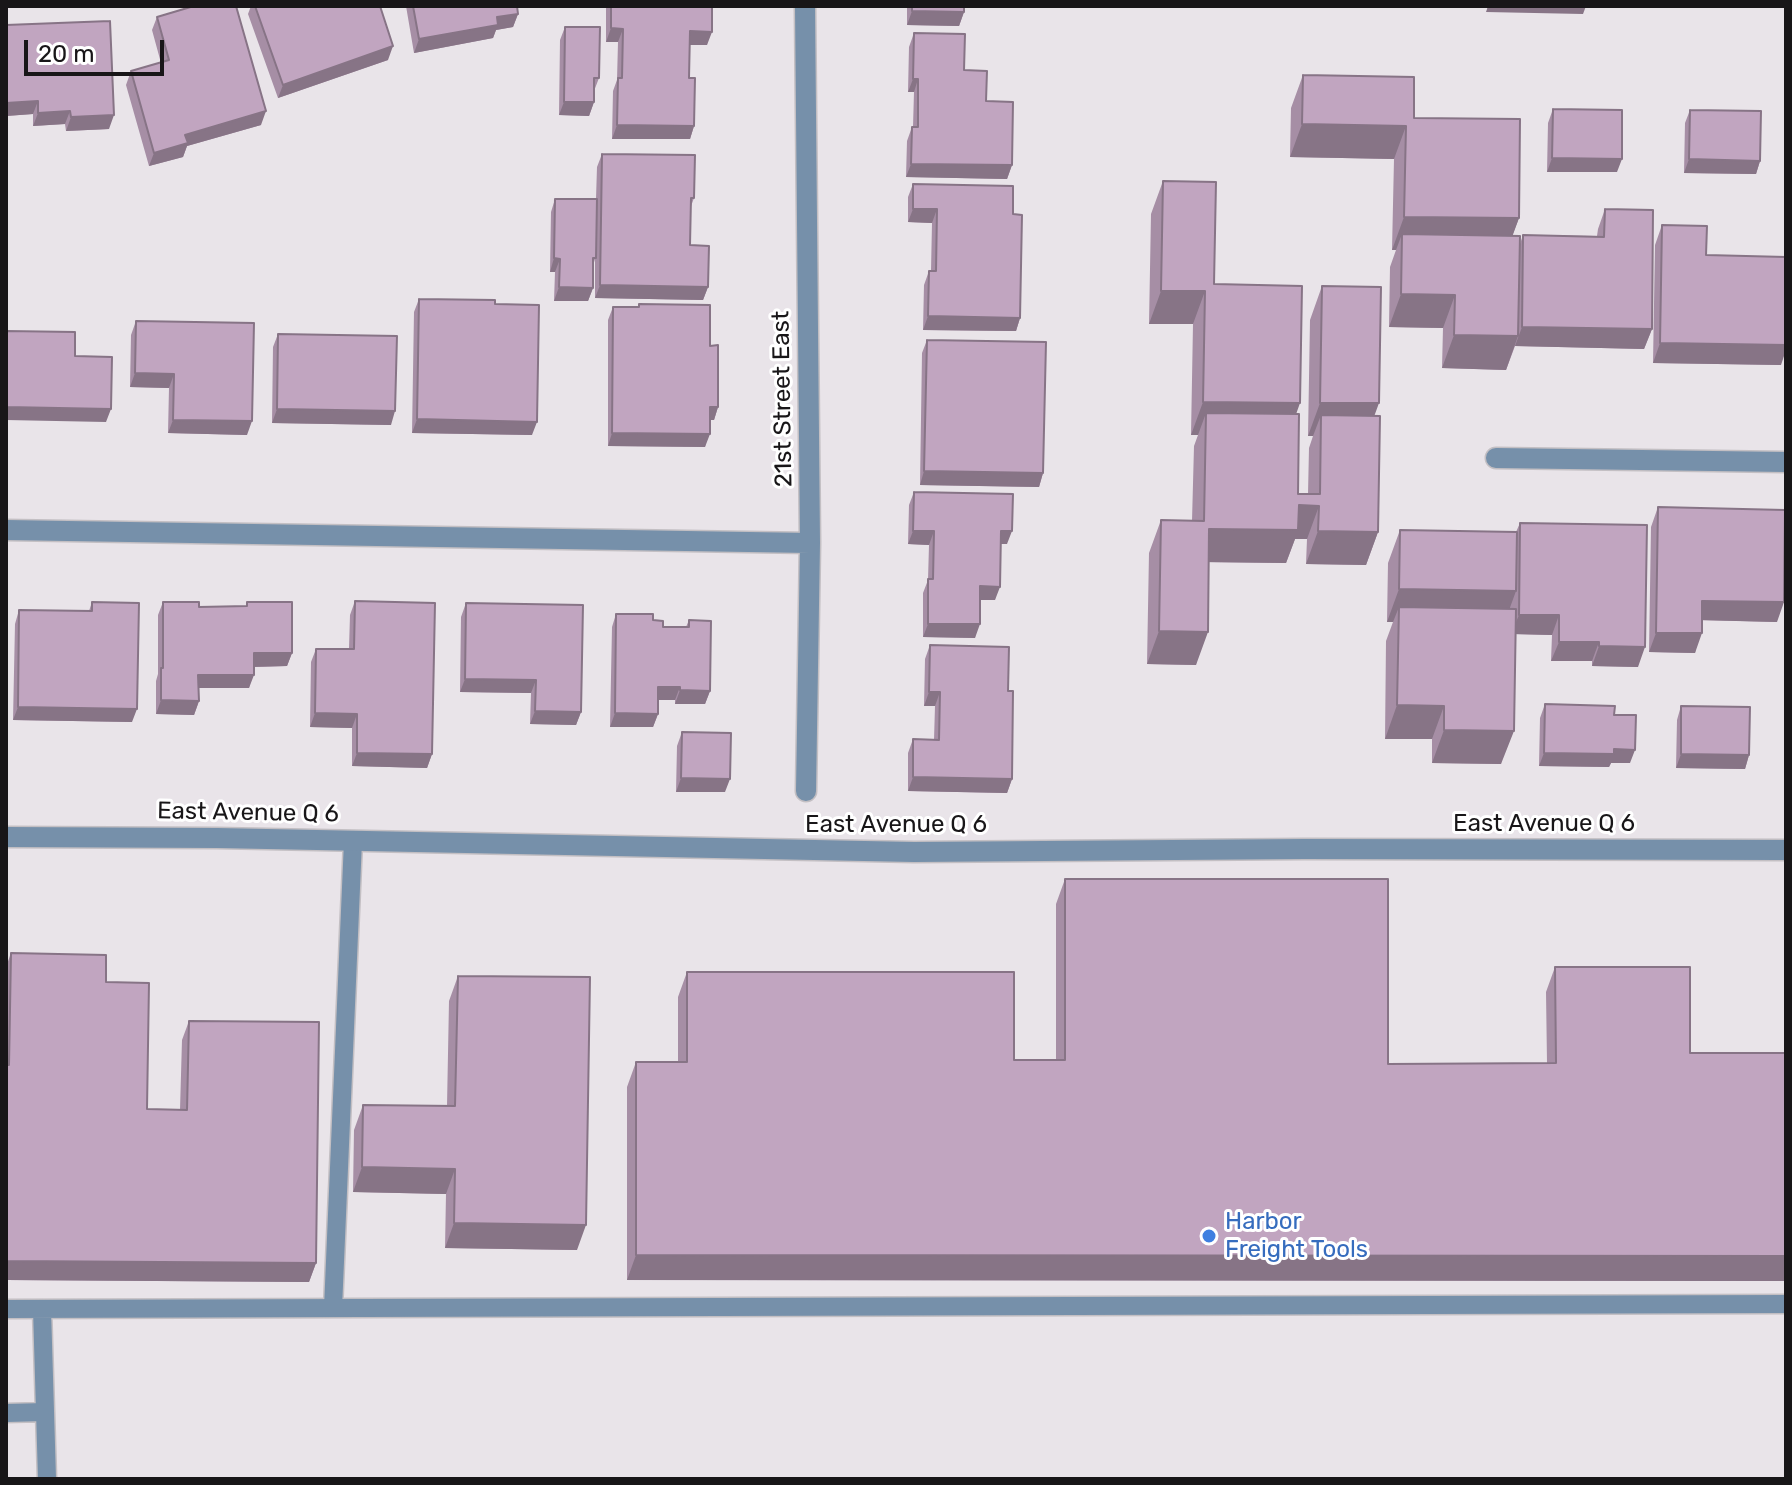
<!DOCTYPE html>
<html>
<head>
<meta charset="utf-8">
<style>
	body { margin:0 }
	#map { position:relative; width:1792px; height:1485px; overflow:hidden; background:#e9e4e9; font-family:Rubik,sans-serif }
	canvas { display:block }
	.frame { position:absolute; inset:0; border:8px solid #181618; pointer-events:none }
	.scale { position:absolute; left:24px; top:40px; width:140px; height:36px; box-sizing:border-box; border:4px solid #181618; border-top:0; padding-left:10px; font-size:24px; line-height:28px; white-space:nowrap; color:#181618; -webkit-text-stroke:6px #fff; paint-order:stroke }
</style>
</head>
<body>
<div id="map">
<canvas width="1792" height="1485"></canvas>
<div class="frame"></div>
<div class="scale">20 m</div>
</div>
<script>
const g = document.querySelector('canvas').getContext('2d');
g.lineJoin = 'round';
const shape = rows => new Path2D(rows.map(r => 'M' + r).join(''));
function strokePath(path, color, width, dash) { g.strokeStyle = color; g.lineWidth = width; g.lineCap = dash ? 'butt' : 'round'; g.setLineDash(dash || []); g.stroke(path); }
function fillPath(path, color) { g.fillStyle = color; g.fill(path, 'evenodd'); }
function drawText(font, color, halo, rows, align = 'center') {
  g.font = font + ' Rubik,sans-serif'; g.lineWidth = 6; g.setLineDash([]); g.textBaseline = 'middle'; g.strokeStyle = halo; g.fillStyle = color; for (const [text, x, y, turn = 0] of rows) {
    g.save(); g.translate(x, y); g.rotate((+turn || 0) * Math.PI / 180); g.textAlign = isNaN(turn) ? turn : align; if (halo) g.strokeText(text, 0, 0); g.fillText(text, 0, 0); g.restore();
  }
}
const service = shape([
	[333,1308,353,841],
	[6,1309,1786,1304],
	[42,1309,47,1479],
	[6,1413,45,1412]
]);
const minor = shape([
	[805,6,810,543,806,791],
	[1496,458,1786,462],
	[6,530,810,543],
	[6,837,217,838,914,852,1304,849,1786,850]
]);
const wall = shape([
	[251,6,380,6,388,60,278,98,248,14],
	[406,6,517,6,518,14,513,27,496,30,493,38,414,53],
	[606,6,712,6,707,45,690,45,689,78,694,126,690,139,612,139,613,91,617,80,618,42,606,42],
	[907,6,964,6,964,12,959,26,907,25],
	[157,17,261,125,187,146,183,157,149,166,126,85,131,71,161,63,152,30],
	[6,25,109,129,66,131,65,124,33,126,33,114,6,116],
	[565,27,599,78,594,91,594,102,589,116,559,115,560,40],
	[914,33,964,70,986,101,1012,165,1007,179,906,177,907,141,912,127,913,127,914,92,908,92,909,47],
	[1303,75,1414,118,1519,218,1512,236,1520,244,1523,235,1597,236,1598,229,1605,209,1652,329,1644,349,1515,346,1506,370,1442,368,1443,328,1389,327,1390,267,1396,250,1392,250,1394,159,1290,157,1291,108],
	[1553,109,1617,172,1547,172,1548,123],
	[1690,110,1760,161,1756,174,1684,173,1685,123],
	[602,154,694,198,690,209,690,245,708,287,703,300,595,298,595,259,593,266,593,288,588,301,554,301,555,272,550,272,551,212,555,199,596,199,597,167],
	[1163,181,1214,284,1297,414,1298,494,1308,494,1309,448,1313,436,1308,436,1310,320,1322,286,1374,416,1378,532,1366,565,1306,564,1307,539,1295,539,1286,563,1208,562,1196,665,1147,664,1149,553,1161,520,1192,521,1194,446,1198,435,1191,435,1193,324,1149,324,1151,214],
	[913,184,1013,214,1020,318,1016,331,923,330,924,285,929,271,931,271,932,223,908,222,908,197],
	[1662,225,1706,255,1781,365,1653,363,1655,245],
	[419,299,495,304,532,435,412,433,414,312],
	[639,304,710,346,718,407,714,420,710,420,705,447,608,446,608,320,613,307,638,307],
	[136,321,247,435,168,433,169,388,130,387,131,335],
	[278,334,391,425,272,423,273,347],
	[927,340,1043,473,1039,487,920,485,922,353],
	[914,492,1007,544,1001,544,995,600,980,600,975,638,923,637,923,593,928,580,929,545,908,544,909,505],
	[1658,507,1777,622,1702,620,1695,653,1649,652,1651,527],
	[1520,523,1638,667,1592,666,1592,661,1551,661,1552,635,1515,634,1501,764,1432,763,1432,739,1385,739,1386,641,1393,622,1387,622,1388,563,1400,530,1516,532],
	[355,601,432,754,427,768,352,766,352,728,310,727,311,662,316,649,349,649,350,615],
	[92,602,132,722,13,720,15,624,19,610,89,611],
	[163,602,199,607,246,606,247,602,292,653,287,666,254,667,249,688,199,688,199,701,194,715,156,714,156,681,158,674,158,615],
	[466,603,581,712,576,725,530,724,531,693,460,692,461,617],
	[616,614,653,620,663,627,686,627,689,620,710,691,705,704,675,704,675,700,658,700,658,714,653,727,610,727,612,627],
	[930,645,1008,691,1012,779,1007,793,908,791,908,753,913,739,934,740,935,706,924,706,925,659],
	[1545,704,1614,715,1630,763,1611,763,1609,767,1539,766,1540,718],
	[1681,706,1749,755,1745,769,1676,768,1677,720],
	[682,732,725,792,676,792,677,746],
	[1065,879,1388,1064,1547,1063,1546,992,1555,967,1690,1053,1786,1053,1786,1281,627,1280,627,1087,636,1062,678,1062,678,997,687,972,1014,1060,1056,1060,1056,904],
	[11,953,106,982,147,1109,180,1110,182,1040,189,1021,316,1263,309,1282,6,1280,6,967],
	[458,976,577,1250,445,1248,446,1194,353,1192,354,1130,363,1105,447,1106,449,1001]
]);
const shadedWall = shape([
	[1488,6,1586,6,1583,14,1486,12],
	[912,11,964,12,959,26,907,25],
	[518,14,513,27,496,30,493,38,414,53,419,39,497,17],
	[611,28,623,29,618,42,606,42],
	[690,31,712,32,707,45,685,45],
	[393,46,388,60,278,98,283,85],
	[913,79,918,79,914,92,908,92],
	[38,101,33,114,6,116,6,103],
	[564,102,594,102,589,116,559,115],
	[70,111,65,124,33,126,38,113],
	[266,111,261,125,187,146,183,157,149,166,154,153,185,135],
	[114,115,109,129,66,131,71,117],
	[1302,124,1406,126,1394,159,1290,157],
	[617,125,694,126,690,139,612,139],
	[1552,158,1622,159,1617,172,1547,172],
	[1689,159,1760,161,1756,174,1684,173],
	[911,164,1012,165,1007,179,906,177],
	[913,209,937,209,932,223,908,222],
	[1404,217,1519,218,1507,251,1402,234,1396,250,1392,250],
	[554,258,560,259,555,272,550,272],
	[600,285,708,287,703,300,595,298],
	[559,287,593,288,588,301,554,301],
	[1161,291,1205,291,1193,324,1149,324],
	[1401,294,1455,295,1443,328,1389,327],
	[928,316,1020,318,1016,331,923,330],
	[1522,327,1652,329,1644,349,1515,346],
	[1454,335,1518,336,1506,370,1442,368],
	[1660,343,1786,345,1786,350,1781,365,1653,363],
	[135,373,174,374,169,388,130,387],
	[1203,402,1300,403,1288,437,1206,413,1198,435,1191,435],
	[1320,403,1379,403,1367,436,1321,415,1313,436,1308,436],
	[6,407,111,409,106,422,6,420],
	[710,407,718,407,714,420,705,420],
	[277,409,395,411,391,425,272,423],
	[417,419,537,422,532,435,412,433],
	[173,420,252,421,247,435,168,433],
	[612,433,710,434,705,447,608,446],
	[924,471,1043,473,1039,487,920,485],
	[1299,505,1319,506,1307,539,1295,539,1286,563,1197,562,1209,529],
	[913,531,934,531,929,545,908,544],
	[1001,531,1012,531,1007,544,996,544],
	[1318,531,1378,532,1366,565,1306,564],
	[980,586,1000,587,995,600,975,600],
	[1399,589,1516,591,1504,624,1399,607,1393,622,1387,622],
	[1702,601,1784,602,1777,622,1695,620],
	[1519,615,1559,615,1552,635,1511,634],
	[928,624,980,624,975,638,923,637],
	[1159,631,1208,632,1196,665,1147,664],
	[1656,633,1702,633,1695,653,1649,652],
	[1559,642,1599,642,1592,661,1551,661],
	[1599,646,1645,647,1638,667,1592,666],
	[254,653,292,653,287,666,249,667],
	[198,675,254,675,249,688,194,688],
	[465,679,536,680,531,693,460,692],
	[658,687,680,687,675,700,653,700],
	[680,690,710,691,705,704,675,704],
	[929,692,940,692,935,706,924,706],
	[161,700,199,701,194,715,156,714],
	[1397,705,1444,706,1432,739,1385,739],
	[18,707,137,709,132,722,13,720],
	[535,711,581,712,576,725,530,724],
	[315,713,357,714,352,728,310,727],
	[615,713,658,714,653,727,610,727],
	[1444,730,1514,731,1501,764,1432,763],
	[1614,749,1635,750,1630,763,1611,763,1609,767,1539,766,1544,753],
	[357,753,432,754,427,768,352,766],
	[1681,754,1749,755,1745,769,1676,768],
	[913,777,1012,779,1007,793,908,791],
	[681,778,730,779,725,792,676,792],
	[362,1167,455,1169,446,1194,353,1192],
	[454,1223,586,1225,577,1250,445,1248],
	[636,1255,1786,1256,1786,1281,627,1280],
	[6,1261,316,1263,309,1282,6,1280]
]);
const building = shape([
	[194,6,236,6,266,111,185,135,188,143,154,153,131,71,169,60,157,17,194,6],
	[255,6,380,6,393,46,283,85,255,6],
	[413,6,517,6,518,14,497,17,498,25,419,39,413,6],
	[611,6,712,6,712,32,690,31,689,78,695,78,694,126,617,125,618,78,622,78,623,29,611,28,611,6],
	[912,6,964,6,964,12,912,11,912,6],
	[110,21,114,115,71,117,70,111,38,113,38,101,6,103,6,25,110,21],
	[565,27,600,27,599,78,594,78,594,102,564,102,565,27],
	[914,33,965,34,964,70,987,71,986,101,1013,102,1012,165,911,164,912,127,918,127,918,79,913,79,914,33],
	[1303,75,1414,77,1414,118,1520,119,1519,218,1404,217,1406,126,1302,124,1303,75],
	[1553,109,1622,110,1622,159,1552,158,1553,109],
	[1690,110,1761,111,1760,161,1689,159,1690,110],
	[602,154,695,155,694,198,691,198,690,245,709,246,708,287,600,285,602,154],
	[1163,181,1216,182,1214,284,1302,286,1300,403,1203,402,1205,291,1161,291,1163,181],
	[913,184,1013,186,1013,214,1022,215,1020,318,928,316,929,271,936,271,937,209,913,209,913,184],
	[555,199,597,199,596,258,593,258,593,288,559,287,560,259,554,258,555,199],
	[1605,209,1653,210,1652,329,1522,327,1523,235,1604,237,1605,209],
	[1662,225,1707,226,1706,255,1786,257,1786,345,1660,343,1662,225],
	[1402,234,1520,236,1518,336,1454,335,1455,295,1401,294,1402,234],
	[1322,286,1381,287,1379,403,1320,403,1322,286],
	[419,299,495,300,495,304,539,305,537,422,417,419,419,299],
	[639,304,710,305,710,346,718,345,718,407,710,407,710,434,612,433,613,307,639,307,639,304],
	[136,321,254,323,252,421,173,420,174,374,135,373,136,321],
	[6,331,75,332,75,356,112,357,111,409,6,407,6,331],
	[278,334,397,336,395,411,277,409,278,334],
	[927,340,1046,342,1043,473,924,471,927,340],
	[1206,413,1299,414,1298,494,1320,494,1321,415,1380,416,1378,532,1318,531,1319,506,1299,505,1298,530,1209,529,1208,632,1159,631,1161,520,1204,521,1206,413],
	[914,492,1013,494,1012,531,1001,531,1000,587,980,586,980,624,928,624,928,579,933,579,934,531,913,531,914,492],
	[1658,507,1785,510,1784,602,1702,601,1702,633,1656,633,1658,507],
	[1520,523,1647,525,1645,647,1599,646,1599,642,1559,642,1559,615,1519,615,1520,523],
	[1400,530,1517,532,1516,591,1399,589,1400,530],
	[355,601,435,603,432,754,357,753,357,714,315,713,316,649,354,649,355,601],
	[92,602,139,603,137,709,18,707,19,610,92,611,92,602],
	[163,602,199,602,199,607,247,606,247,602,292,602,292,653,254,653,254,675,198,675,199,701,161,700,161,668,163,668,163,602],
	[466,603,583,605,581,712,535,711,536,680,465,679,466,603],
	[1399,607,1516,609,1514,731,1444,730,1444,706,1397,705,1399,607],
	[616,614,653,614,653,620,663,621,663,627,689,627,689,620,711,621,710,691,680,690,680,687,658,687,658,714,615,713,616,614],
	[930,645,1009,647,1008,691,1013,691,1012,779,913,777,913,739,939,740,940,692,929,692,930,645],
	[1545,704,1615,706,1614,715,1636,715,1635,750,1614,749,1614,754,1544,753,1545,704],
	[1681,706,1750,707,1749,755,1681,754,1681,706],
	[682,732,731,733,730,779,681,778,682,732],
	[1065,879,1388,879,1388,1064,1556,1063,1555,967,1690,967,1690,1053,1786,1053,1786,1256,636,1255,636,1062,687,1062,687,972,1014,972,1014,1060,1065,1060,1065,879],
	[11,953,106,955,106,982,149,983,147,1109,187,1110,189,1021,319,1022,316,1263,6,1261,6,1065,9,1065,11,953],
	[458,976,590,977,586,1225,454,1223,455,1169,362,1167,363,1105,455,1106,458,976]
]);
const markers = [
	[1209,1236,8,"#3f7fe0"]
];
const streetNames = [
	["21st Street East",783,399,-91],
	["East Avenue Q 6",248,813,1],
	["East Avenue Q 6",1544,824],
	["East Avenue Q 6",896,825]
];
const shopNames = [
	["Harbor",1225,1222],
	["Freight Tools",1225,1250]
];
strokePath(service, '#c3bfc3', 21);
strokePath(minor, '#c3bfc3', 23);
strokePath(service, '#7690aa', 18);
strokePath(minor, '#7690aa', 20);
fillPath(wall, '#a68ea5');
fillPath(shadedWall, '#877486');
fillPath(building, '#c1a5c0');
strokePath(building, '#877486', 2);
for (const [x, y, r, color] of markers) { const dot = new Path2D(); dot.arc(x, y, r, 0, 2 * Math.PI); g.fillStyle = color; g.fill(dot); strokePath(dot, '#fff', 3); }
drawText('24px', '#181618', '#fff', streetNames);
drawText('24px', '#366cbe', '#fff', shopNames, 'left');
</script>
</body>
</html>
